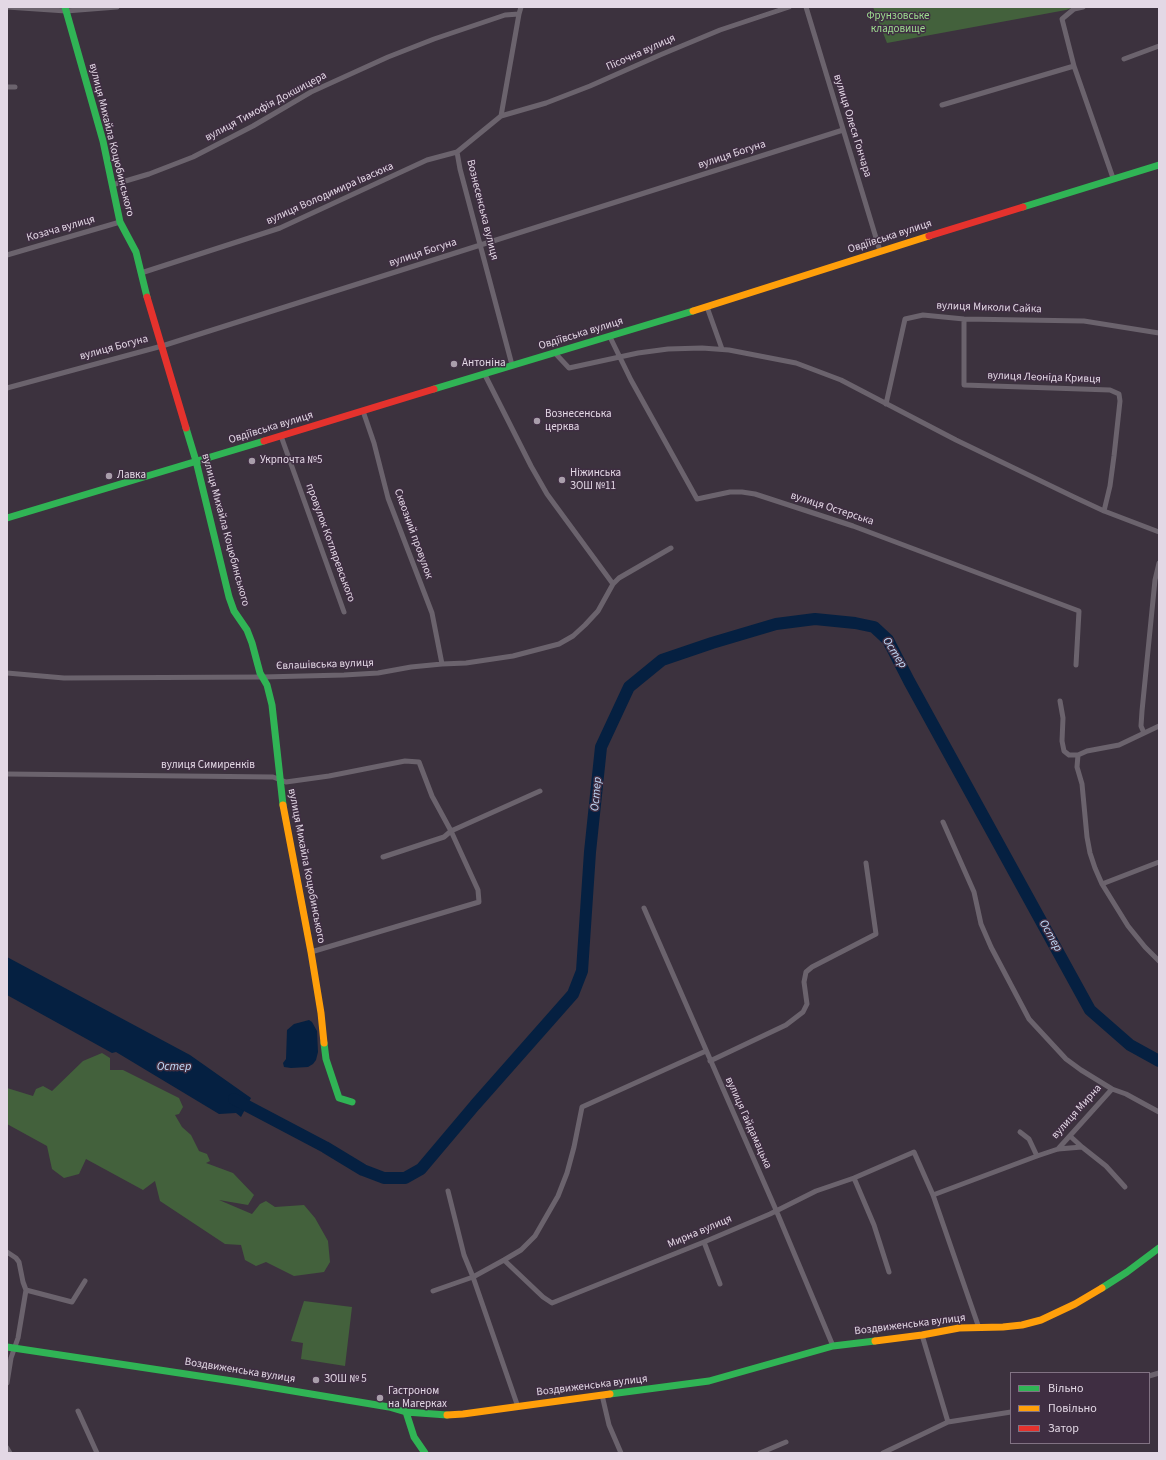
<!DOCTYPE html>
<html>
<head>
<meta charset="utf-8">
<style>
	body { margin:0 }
	#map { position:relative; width:1166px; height:1460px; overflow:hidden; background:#3c323e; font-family:"Source Sans 3",sans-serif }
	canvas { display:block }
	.frame { position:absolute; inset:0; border:8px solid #e3d8e5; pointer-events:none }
	.legend { position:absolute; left:1010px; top:1372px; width:140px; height:72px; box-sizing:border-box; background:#3f2e42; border:1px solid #817283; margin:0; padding:5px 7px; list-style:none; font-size:12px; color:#e3d8e5 }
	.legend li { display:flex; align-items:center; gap:8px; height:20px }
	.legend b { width:20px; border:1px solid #817283 }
</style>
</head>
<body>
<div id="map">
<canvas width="1166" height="1460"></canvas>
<div class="frame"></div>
<ul class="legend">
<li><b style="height:5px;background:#30b455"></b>Вільно</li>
<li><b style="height:5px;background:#ff9f0a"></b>Повільно</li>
<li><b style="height:5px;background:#e5322d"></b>Затор</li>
</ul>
</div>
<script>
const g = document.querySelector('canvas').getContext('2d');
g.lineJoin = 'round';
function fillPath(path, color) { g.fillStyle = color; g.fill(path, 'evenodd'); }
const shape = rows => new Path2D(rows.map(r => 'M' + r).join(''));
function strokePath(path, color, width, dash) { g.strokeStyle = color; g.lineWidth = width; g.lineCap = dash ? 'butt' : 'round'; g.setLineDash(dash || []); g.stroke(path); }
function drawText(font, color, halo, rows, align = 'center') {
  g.font = font + ' "Source Sans 3",sans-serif'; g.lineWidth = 3; g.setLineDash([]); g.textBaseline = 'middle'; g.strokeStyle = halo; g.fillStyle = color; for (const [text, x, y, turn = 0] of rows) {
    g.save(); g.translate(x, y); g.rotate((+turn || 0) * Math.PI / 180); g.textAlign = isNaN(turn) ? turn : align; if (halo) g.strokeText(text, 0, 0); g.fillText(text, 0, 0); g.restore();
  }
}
const green = shape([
	[873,7,1075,7,1066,10,887,43],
	[102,1053,110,1058,110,1070,123,1070,179,1098,183,1107,179,1114,175,1115,182,1127,191,1135,199,1151,207,1154,210,1161,206,1163,233,1173,254,1195,248,1205,219,1200,252,1214,260,1204,266,1201,275,1207,304,1205,315,1218,328,1241,330,1262,324,1272,294,1276,266,1262,256,1266,245,1260,241,1245,225,1244,160,1201,155,1181,143,1190,86,1159,79,1174,64,1178,52,1169,47,1146,7,1124,7,1088,33,1096,36,1089,43,1086,52,1091,83,1061],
	[304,1301,352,1307,345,1366,301,1359,303,1343,291,1341]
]);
const water = shape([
	[7,957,190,1055,251,1098,241,1117,236,1113,219,1114,116,1052,112,1053,7,995],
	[309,1020,312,1022,317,1031,318,1052,316,1060,313,1064,308,1067,291,1068,284,1067,283,1063,286,1059,287,1030,294,1024]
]);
const river = shape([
	[234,1099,325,1147,363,1170,384,1178,405,1178,421,1169,475,1105,573,994,582,971,590,852,601,747,629,687,662,660,712,643,776,624,815,619,855,623,874,627,888,640,909,681,1090,1010,1130,1045,1159,1061]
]);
const street = shape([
	[7,7,66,11,117,7],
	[806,7,880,251],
	[1083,7,1074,9,1062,19,1074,66,1113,178],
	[1124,59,1159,46],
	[7,87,15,87],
	[942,105,1074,66],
	[501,116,546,103,590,86,660,55,720,30,789,7],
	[112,185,149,174,193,157,253,126,311,92,388,57,434,39,505,15,519,14],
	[7,255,120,222],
	[141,273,280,228,427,160,457,152],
	[707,307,722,349],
	[964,319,964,385,1110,390,1119,394,1120,401,1114,456,1110,486,1104,511],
	[610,337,631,380,697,499,730,492,742,492,755,494,853,526,1079,611,1076,665],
	[555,353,569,368,638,353,668,349,702,348,729,350,796,363,841,380,956,440,1074,497,1104,511,1159,532],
	[512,365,460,169,457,152,501,116,519,14,521,7],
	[485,375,531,466,547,494,613,584],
	[7,388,162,346,843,130],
	[886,404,905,319,923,315,964,319,1084,321,1159,333],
	[363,411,374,443,388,498,432,613,442,664],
	[281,436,344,612],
	[7,673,64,678,263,677,344,675,378,673,411,667,442,664,466,663,513,656,559,644,573,636,585,625,598,611,613,584,619,578,671,548],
	[1060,701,1063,718,1062,741,1064,751,1069,755,1078,755,1087,751,1119,745,1159,726],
	[1144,733,1141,726,1142,711,1155,580,1159,563],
	[1078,755,1077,767,1082,784,1087,837,1090,853,1095,868,1102,884,1128,926,1145,947,1159,961],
	[7,774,273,777,286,782,329,776,405,761,419,762,432,796,451,831,478,890,479,902,311,952],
	[943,822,974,892,981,924,991,947,1029,1019,1066,1059,1081,1070,1112,1089,1126,1094,1159,1112],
	[383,857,444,837,451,831,540,791],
	[1102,884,1159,862],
	[644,908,776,1210,833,1346],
	[710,1061,786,1025,803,1012,807,1004,804,982,806,972,812,967,876,934,866,863],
	[1020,1132,1029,1139,1037,1156],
	[1070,1136,1082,1147],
	[1058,1149,1112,1089],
	[854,1178,874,1225,889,1272],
	[448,1191,464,1255,473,1277,518,1407],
	[933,1195,1037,1156,1058,1149,1082,1147,1106,1166,1125,1187],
	[704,1242,720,1284],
	[7,1252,16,1258,19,1262,23,1282,26,1290,18,1338,11,1358,7,1383],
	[504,1260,543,1297,552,1303,704,1242,770,1214,816,1191,854,1178,914,1152,933,1195,979,1328],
	[26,1290,72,1302,85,1281],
	[433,1291,473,1277,504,1260,521,1250,535,1236,558,1196,567,1173,574,1147,582,1107,706,1051],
	[922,1335,948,1422],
	[1149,1376,1159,1373],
	[602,1395,609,1425,621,1453],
	[78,1411,97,1453],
	[7,1448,10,1453],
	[760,1453,786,1442],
	[883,1453,948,1422,1011,1412]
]);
const fast = shape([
	[65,7,103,141,120,222,136,252,147,297],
	[1023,207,1159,165],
	[434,389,693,311],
	[186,428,196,461,229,597,234,611,247,630,252,643,260,673,267,685,272,705,283,805],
	[7,518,264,441],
	[324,1043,326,1059,339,1098,352,1102],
	[1102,1288,1127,1272,1159,1248],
	[7,1347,239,1382,389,1407,406,1412,447,1415],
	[610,1394,709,1381,833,1346,875,1341],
	[406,1412,414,1437,425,1453]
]);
const slow = shape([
	[693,311,929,236],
	[283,805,311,952,321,1013,324,1043],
	[875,1341,922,1335,959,1328,1003,1327,1022,1325,1041,1320,1075,1304,1102,1288],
	[447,1415,463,1414,610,1394]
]);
const jam = shape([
	[929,236,1023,207],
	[147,297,186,428],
	[264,441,434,389]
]);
const markers = [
	[454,364,4,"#a99eab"],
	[537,421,4,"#a99eab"],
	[252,461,4,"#a99eab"],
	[109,476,4,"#a99eab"],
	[562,480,4,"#a99eab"],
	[316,1380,4,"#a99eab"],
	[380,1398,4,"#a99eab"]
];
const parkNames = [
	["Фрунзовське",898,17],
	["кладовище",898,30]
];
const streetNames = [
	["Пісочна вулиця",641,53,-24],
	["вулиця Тимофія Докшицера",266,107,-28],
	["вулиця Олеся Гончара",852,126,73],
	["вулиця Михайла Коцюбинського",111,140,76],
	["вулиця Богуна",732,155,-18],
	["вулиця Володимира Івасюка",330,194,-24],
	["Вознесенська вулиця",482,210,76],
	["Козача вулиця",61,229,-16],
	["Овдіївська вулиця",890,237,-18],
	["вулиця Богуна",423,253,-18],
	["вулиця Миколи Сайка",989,308,2],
	["Овдіївська вулиця",581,334,-17],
	["вулиця Богуна",114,348,-15],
	["вулиця Леоніда Кривця",1044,378,2],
	["Овдіївська вулиця",271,428,-17],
	["вулиця Остерська",832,509,18],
	["вулиця Михайла Коцюбинського",225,530,75],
	["Сквозний провулок",413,534,70],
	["провулок Котляревського",330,543,70],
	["Євлашівська вулиця",325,665,-2],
	["вулиця Симиренків",208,766],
	["вулиця Михайла Коцюбинського",306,866,79],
	["вулиця Мирна",1077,1112,-48],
	["вулиця Гайдамацька",748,1123,66],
	["Мирна вулиця",700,1232,-23],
	["Воздвиженська вулиця",910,1325,-7],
	["Воздвиженська вулиця",240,1371,9],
	["Воздвиженська вулиця",592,1386,-7]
];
const poiNames = [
	["Антоніна",462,364],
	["Вознесенська",545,415],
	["церква",545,428],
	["Укрпочта №5",260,461],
	["Ніжинська",570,474],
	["ЗОШ №11",570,487],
	["Лавка",117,476],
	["ЗОШ № 5",324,1380],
	["Гастроном",388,1392],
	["на Магерках",388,1405]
];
const waterNames = [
	["Остер",894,653,57],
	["Остер",597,794,-85],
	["Остер",1050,936,61],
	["Остер",174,1067]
];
fillPath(green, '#43613c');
fillPath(water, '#052041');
strokePath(river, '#052041', 12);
strokePath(street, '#6b636d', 5);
strokePath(fast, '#30b455', 7);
strokePath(slow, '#ff9f0a', 7);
strokePath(jam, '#e5322d', 7);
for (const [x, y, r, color] of markers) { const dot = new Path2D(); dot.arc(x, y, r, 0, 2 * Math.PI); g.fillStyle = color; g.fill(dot); strokePath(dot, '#3f2e42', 1.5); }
drawText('11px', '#9ddd8f', '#3f2e42', parkNames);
drawText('11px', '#e3d8e5', '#3f2e42', streetNames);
drawText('11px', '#e3d8e5', '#3f2e42', poiNames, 'left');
drawText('italic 12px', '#c2dbfa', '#3f2e42', waterNames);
</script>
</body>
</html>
